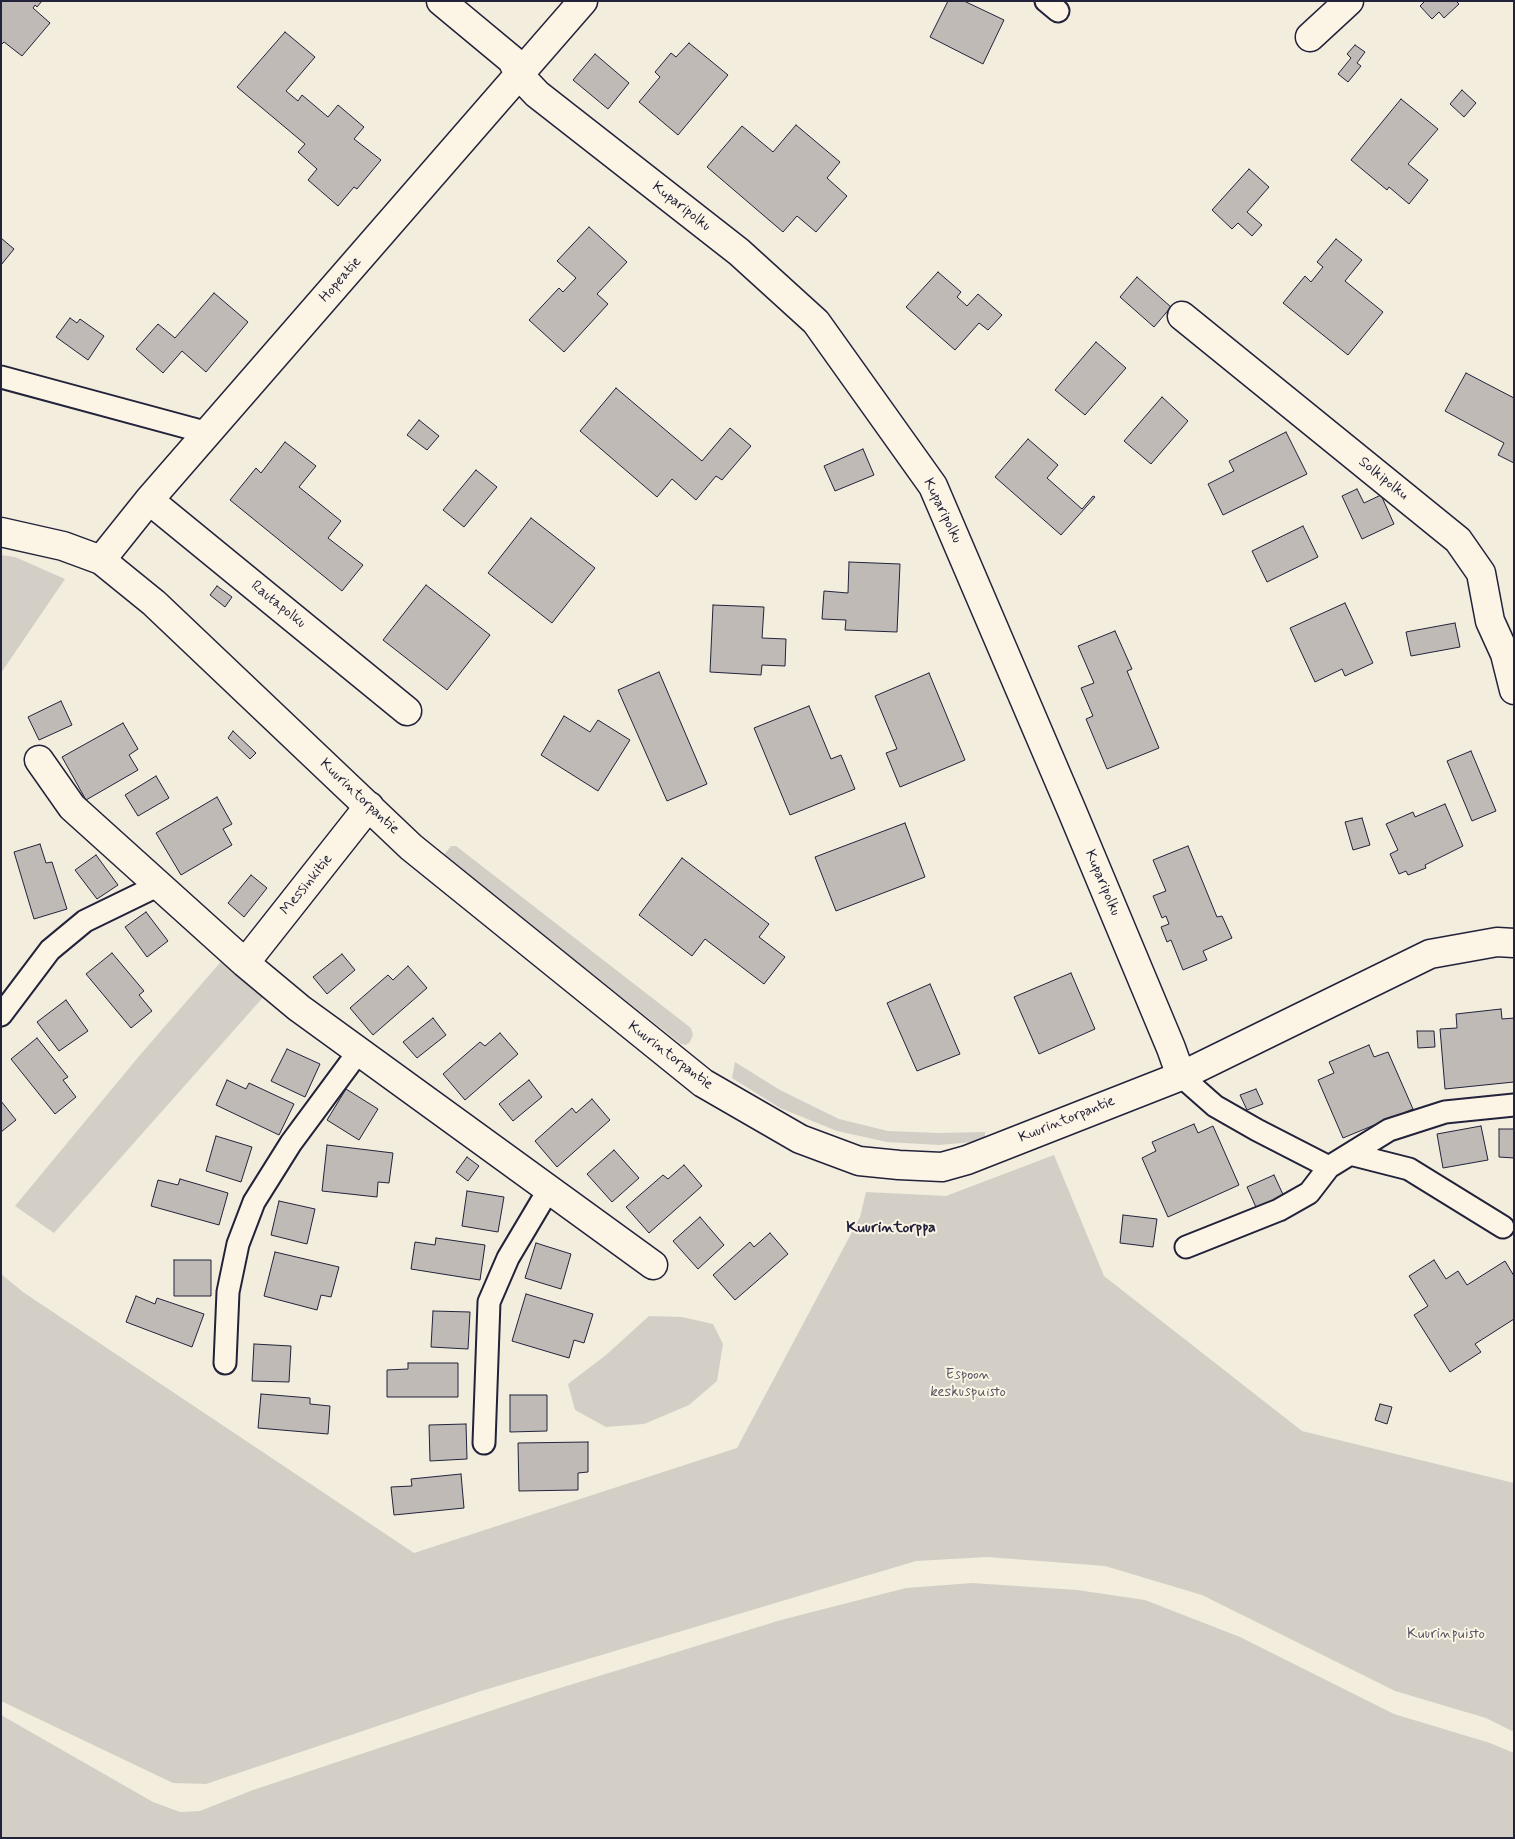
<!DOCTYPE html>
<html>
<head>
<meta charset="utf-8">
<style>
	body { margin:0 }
	#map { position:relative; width:1515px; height:1839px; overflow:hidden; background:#f3edde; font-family:Mynerve,sans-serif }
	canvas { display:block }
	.frame { position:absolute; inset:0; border:2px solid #22223b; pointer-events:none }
</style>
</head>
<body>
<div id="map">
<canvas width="1515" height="1839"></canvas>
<div class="frame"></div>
</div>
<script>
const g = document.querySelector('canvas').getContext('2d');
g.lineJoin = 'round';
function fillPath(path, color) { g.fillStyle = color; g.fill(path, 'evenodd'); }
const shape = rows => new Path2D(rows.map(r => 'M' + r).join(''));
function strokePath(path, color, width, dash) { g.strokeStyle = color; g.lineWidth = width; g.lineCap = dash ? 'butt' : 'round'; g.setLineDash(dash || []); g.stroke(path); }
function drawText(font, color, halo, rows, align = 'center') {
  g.font = font + ' Mynerve,sans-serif'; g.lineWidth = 4; g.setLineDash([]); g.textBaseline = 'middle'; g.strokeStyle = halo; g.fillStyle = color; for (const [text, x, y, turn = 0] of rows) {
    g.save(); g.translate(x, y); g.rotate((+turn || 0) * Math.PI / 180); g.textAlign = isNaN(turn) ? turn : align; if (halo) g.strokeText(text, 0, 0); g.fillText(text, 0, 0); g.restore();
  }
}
const green = shape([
	[1,555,15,557,65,579,1,673],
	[451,846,456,846,691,1028,693,1035,690,1042,686,1045,681,1044,443,856],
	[225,957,266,994,54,1233,15,1206,140,1055],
	[735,1062,780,1090,839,1119,888,1131,938,1133,985,1132,985,1141,939,1145,887,1142,837,1131,780,1108,732,1078],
	[1054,1155,1104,1276,1302,1431,1514,1483,1514,1732,1486,1718,1395,1691,1202,1595,1105,1566,987,1557,916,1561,481,1691,206,1784,173,1783,1,1701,1,1274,23,1292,414,1553,737,1448,860,1217,866,1192,946,1196],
	[649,1316,682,1317,713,1324,723,1344,717,1381,689,1405,644,1424,606,1427,575,1410,568,1384,606,1355],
	[972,1583,1077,1590,1145,1600,1240,1637,1394,1714,1490,1743,1514,1753,1514,1838,1,1838,1,1715,153,1802,180,1812,200,1811,253,1790,547,1692,781,1620,906,1588]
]);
const building = shape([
	[1,1,42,1,37,7,35,5,33,8,50,23,22,56,4,42,1,45,1,1],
	[948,1,964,1,1004,20,983,64,930,37,948,1],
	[1425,1,1456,1,1459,4,1444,18,1439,12,1432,19,1420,6,1425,1],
	[285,32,315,57,286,91,298,101,302,95,328,117,338,105,364,127,354,139,381,160,357,189,354,187,338,206,308,180,317,169,298,152,305,144,237,87,285,32],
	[689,43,728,75,678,135,639,102,660,77,655,72,671,53,676,57,689,43],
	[1355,45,1365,52,1357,63,1361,66,1348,82,1338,74,1351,58,1347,54,1355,45],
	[595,54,629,83,608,109,573,80,595,54],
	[1462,90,1476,103,1464,117,1450,104,1462,90],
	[1401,99,1438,129,1408,164,1428,180,1409,204,1389,187,1387,190,1351,160,1401,99],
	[796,125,840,162,827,178,847,196,816,232,797,216,783,232,707,167,742,126,773,152,796,125],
	[1249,169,1269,187,1247,212,1262,225,1252,236,1238,223,1232,229,1212,210,1249,169],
	[589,227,627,262,597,294,608,304,564,352,529,320,559,288,563,292,576,278,557,261,589,227],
	[1,238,14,249,1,265,1,238],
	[1336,239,1362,260,1345,281,1383,312,1348,355,1283,303,1305,276,1311,282,1323,267,1317,262,1336,239],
	[938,272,961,292,957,297,967,306,978,294,1002,315,988,330,979,323,955,350,906,307,938,272],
	[1137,277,1171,307,1154,327,1120,297,1137,277],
	[214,293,248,322,206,372,182,351,163,373,136,349,158,324,175,338,214,293],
	[70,318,77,323,80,319,104,336,88,360,56,337,70,318],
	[1096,342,1126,368,1085,415,1055,390,1096,342],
	[1466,373,1514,398,1514,463,1498,455,1504,443,1445,411,1466,373],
	[616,388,702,461,730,428,751,446,722,480,716,476,696,500,672,479,657,497,580,431,616,388],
	[1162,397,1188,421,1151,464,1124,441,1162,397],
	[419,420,439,436,427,450,407,435,419,420],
	[1286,432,1307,474,1223,515,1208,484,1234,471,1229,461,1286,432],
	[1028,439,1058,465,1047,478,1082,509,1093,496,1095,497,1061,535,995,477,1028,439],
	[285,442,316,466,299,487,341,521,328,538,363,565,342,591,230,500,256,468,261,473,285,442],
	[863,449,874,475,835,491,824,466,863,449],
	[476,470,497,487,464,527,443,510,476,470],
	[1357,489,1364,503,1381,495,1394,524,1362,539,1342,496,1357,489],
	[531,518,595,568,552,623,488,573,531,518],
	[1303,526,1318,557,1267,582,1252,551,1303,526],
	[849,562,900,564,897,632,845,630,846,620,822,619,824,591,848,593,849,562],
	[426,585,490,635,447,690,383,640,426,585],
	[217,586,232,597,225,607,210,595,217,586],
	[1345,603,1373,663,1345,676,1342,669,1315,682,1290,628,1345,603],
	[713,605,764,607,762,638,786,639,785,666,762,665,761,675,710,672,713,605],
	[1455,623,1460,647,1411,656,1406,632,1455,623],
	[1115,631,1132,669,1127,671,1159,748,1107,769,1086,719,1093,716,1081,688,1094,683,1078,646,1115,631],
	[659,672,707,784,667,801,618,690,659,672],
	[929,673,965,760,900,787,886,753,897,749,875,696,929,673],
	[61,701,72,725,39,740,28,717,61,701],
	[809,706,831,759,841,755,855,789,790,815,754,728,809,706],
	[564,716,590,732,598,720,630,740,598,791,541,755,564,716],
	[123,723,138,749,129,755,138,770,86,800,62,757,123,723],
	[233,731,256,753,250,759,228,738,233,731],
	[1471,751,1496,811,1472,821,1447,761,1471,751],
	[156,776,169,798,138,816,125,795,156,776],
	[217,797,232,824,223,829,232,845,181,875,156,833,217,797],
	[1445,804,1463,846,1425,865,1426,868,1408,875,1406,871,1399,874,1390,854,1398,850,1386,824,1413,812,1415,817,1445,804],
	[1362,818,1370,845,1353,850,1345,822,1362,818],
	[905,823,925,877,836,911,815,857,905,823],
	[40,844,46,863,52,862,67,909,34,919,14,852,40,844],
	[1188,846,1217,917,1222,916,1232,938,1203,951,1207,960,1183,970,1171,940,1167,942,1161,927,1169,924,1166,916,1162,918,1153,896,1166,891,1153,860,1188,846],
	[96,855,118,885,97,899,75,870,96,855],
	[682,858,769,924,759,937,785,957,764,984,705,939,692,956,639,915,682,858],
	[251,875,267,888,244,917,228,903,251,875],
	[146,912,168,941,147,957,125,927,146,912],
	[112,953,144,991,139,995,152,1011,131,1028,86,974,112,953],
	[342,954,355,970,327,994,313,977,342,954],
	[408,966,427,988,373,1035,350,1008,388,975,393,980,408,966],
	[1071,973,1095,1029,1039,1054,1014,997,1071,973],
	[930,984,960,1054,917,1071,887,1003,930,984],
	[66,1000,88,1031,59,1051,37,1022,66,1000],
	[1501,1009,1502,1019,1514,1018,1514,1082,1445,1089,1440,1029,1457,1028,1456,1014,1501,1009],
	[433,1018,446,1035,417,1058,403,1042,433,1018],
	[1417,1031,1434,1031,1435,1047,1418,1048,1417,1031],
	[500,1033,518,1054,465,1100,443,1074,480,1042,485,1046,500,1033],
	[37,1038,68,1077,63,1080,76,1097,55,1114,11,1059,37,1038],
	[1369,1045,1374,1057,1388,1052,1413,1109,1343,1138,1318,1080,1334,1073,1329,1062,1369,1045],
	[287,1049,320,1064,305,1097,271,1081,287,1049],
	[227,1080,246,1089,249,1083,294,1104,279,1135,216,1105,227,1080],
	[529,1080,542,1097,513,1121,499,1104,529,1080],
	[346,1089,378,1109,359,1140,327,1120,346,1089],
	[1256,1089,1263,1104,1247,1110,1240,1095,1256,1089],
	[592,1099,610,1120,557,1167,535,1141,572,1108,576,1113,592,1099],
	[1,1101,16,1120,1,1132,1,1101],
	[1194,1124,1198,1133,1213,1126,1239,1185,1168,1217,1142,1158,1156,1151,1152,1142,1194,1124],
	[1481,1126,1488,1160,1443,1168,1437,1134,1481,1126],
	[1499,1129,1514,1129,1514,1158,1499,1157,1499,1129],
	[216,1136,252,1147,241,1182,206,1171,216,1136],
	[327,1145,393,1153,389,1183,378,1182,377,1197,322,1191,327,1145],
	[614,1150,639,1178,612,1202,587,1174,614,1150],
	[467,1157,479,1166,468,1181,456,1172,467,1157],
	[684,1165,702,1186,649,1233,626,1207,663,1175,668,1179,684,1165],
	[1274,1175,1286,1201,1259,1214,1247,1187,1274,1175],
	[180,1179,228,1193,219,1225,151,1206,158,1180,178,1185,180,1179],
	[467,1191,504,1197,498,1232,462,1226,467,1191],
	[279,1201,315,1209,307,1244,271,1235,279,1201],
	[1123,1215,1157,1219,1153,1247,1120,1243,1123,1215],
	[700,1217,724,1245,698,1269,673,1241,700,1217],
	[770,1233,788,1254,735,1300,713,1275,750,1242,754,1247,770,1233],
	[436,1238,485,1245,480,1280,411,1269,415,1242,435,1245,436,1238],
	[536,1243,571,1254,561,1289,525,1278,536,1243],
	[275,1252,339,1267,331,1297,321,1295,317,1310,264,1296,275,1252],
	[174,1260,211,1260,211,1296,174,1296,174,1260],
	[1434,1260,1446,1279,1458,1271,1467,1285,1505,1261,1514,1276,1514,1319,1475,1344,1481,1352,1450,1372,1414,1315,1428,1306,1409,1276,1434,1260],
	[526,1294,593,1314,584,1343,574,1340,569,1358,512,1341,526,1294],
	[136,1296,155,1304,157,1298,204,1314,192,1347,126,1322,136,1296],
	[433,1311,470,1312,468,1349,431,1347,433,1311],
	[254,1344,291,1346,289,1382,252,1381,254,1344],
	[408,1363,458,1363,458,1397,387,1397,387,1370,408,1369,408,1363],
	[261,1394,310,1398,310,1404,330,1406,328,1434,258,1428,261,1394],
	[510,1395,547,1395,547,1431,510,1432,510,1395],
	[1380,1404,1392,1407,1387,1424,1375,1420,1380,1404],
	[466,1424,467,1459,430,1461,429,1425,466,1424],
	[588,1442,588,1472,578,1473,578,1490,519,1491,518,1443,588,1442],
	[461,1474,464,1508,394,1515,391,1487,412,1486,411,1479,461,1474]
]);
const service = shape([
	[1046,1,1058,11],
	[1,377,208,433],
	[1,1015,50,950,85,921,159,885],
	[1181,1076,1215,1106,1257,1130,1329,1167,1389,1130,1445,1112,1514,1105],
	[1350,1154,1409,1169,1503,1227],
	[1186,1247,1279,1210,1309,1193,1329,1167],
	[225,1363,228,1292,238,1244,254,1202,291,1143,359,1051],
	[484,1443,489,1302,508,1258,549,1189]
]);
const minor = shape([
	[441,1,512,60,519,75,537,94,739,252,816,322,933,486,1072,811,1171,1048,1181,1076],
	[1310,37,1349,1],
	[1182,316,1458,540,1481,573,1490,621,1505,654,1514,690],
	[149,500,407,711],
	[101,560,149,500,583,1],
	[39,760,72,807,245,963,299,1008,653,1265],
	[245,963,369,806]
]);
const tertiary = shape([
	[1,532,63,546,101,560,154,603,411,847,703,1083,800,1139,859,1161,899,1165,942,1167,967,1160,1181,1076,1430,954,1497,942,1514,943]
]);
const streetNames = [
	["Kuparipolku",681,207,38],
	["Hopeatie",341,280,-49],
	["Solkipolku",1383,479,39],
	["Kuparipolku",942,511,64],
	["Rautapolku",278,605,39],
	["Kuurintorpantie",359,797,43],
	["Kuparipolku",1102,883,67],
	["Messinkitie",307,885,-51],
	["Kuurintorpantie",670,1056,37],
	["Kuurintorpantie",1067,1120,-22]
];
const parkNames = [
	["Espoon",968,1376],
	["keskuspuisto",968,1393],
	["Kuurinpuisto",1446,1635]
];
const neighbourhoodNames = [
	["Kuurintorppa",891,1229]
];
fillPath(green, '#d4cfc6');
fillPath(building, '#bfbab6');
strokePath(building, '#22223b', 1);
strokePath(service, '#22223b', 25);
strokePath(minor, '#22223b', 31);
strokePath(tertiary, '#22223b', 31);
strokePath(service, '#fcf5e5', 21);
strokePath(minor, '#fcf5e5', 28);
strokePath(tertiary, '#fcf5e5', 28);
drawText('15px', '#22223b', '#fcf5e5', streetNames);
drawText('15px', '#575665', '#fcf5e5', parkNames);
drawText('bold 16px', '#22223b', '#fcf5e5', neighbourhoodNames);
</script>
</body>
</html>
